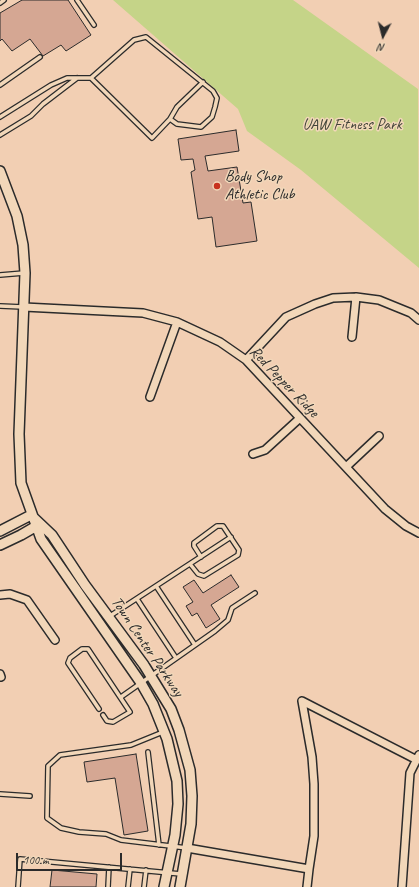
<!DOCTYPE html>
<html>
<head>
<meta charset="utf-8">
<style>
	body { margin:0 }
	#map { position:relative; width:419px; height:887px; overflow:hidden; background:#f2cfb3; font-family:Caveat,sans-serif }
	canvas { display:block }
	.north { position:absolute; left:363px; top:16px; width:40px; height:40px; -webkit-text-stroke:3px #f2d7b9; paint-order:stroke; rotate:187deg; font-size:11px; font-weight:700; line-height:16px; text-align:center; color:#2b2b2b }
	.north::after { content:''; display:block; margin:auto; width:14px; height:18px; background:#2b2b2b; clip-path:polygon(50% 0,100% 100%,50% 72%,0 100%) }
	.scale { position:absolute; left:16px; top:853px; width:106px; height:18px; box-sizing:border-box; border:2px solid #2b2b2b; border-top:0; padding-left:5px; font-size:12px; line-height:14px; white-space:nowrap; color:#2b2b2b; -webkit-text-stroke:3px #f2d7b9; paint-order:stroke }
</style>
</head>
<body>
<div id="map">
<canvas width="419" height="887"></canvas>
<div class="north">N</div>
<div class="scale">100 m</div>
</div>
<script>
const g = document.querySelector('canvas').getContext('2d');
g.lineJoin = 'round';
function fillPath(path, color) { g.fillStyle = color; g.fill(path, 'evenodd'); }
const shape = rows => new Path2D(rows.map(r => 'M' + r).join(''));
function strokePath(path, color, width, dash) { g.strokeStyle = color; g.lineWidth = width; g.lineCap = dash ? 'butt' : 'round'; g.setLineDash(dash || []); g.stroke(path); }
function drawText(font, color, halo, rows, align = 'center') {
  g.font = font + ' Caveat,sans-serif'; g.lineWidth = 3; g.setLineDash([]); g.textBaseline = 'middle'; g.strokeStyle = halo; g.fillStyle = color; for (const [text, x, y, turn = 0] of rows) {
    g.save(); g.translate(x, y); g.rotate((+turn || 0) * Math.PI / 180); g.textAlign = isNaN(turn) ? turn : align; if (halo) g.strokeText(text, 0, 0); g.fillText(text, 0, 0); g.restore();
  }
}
const green = shape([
	[113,0,293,0,418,89,419,268,301,170,247,131,238,109]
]);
const building = shape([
	[22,0,68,0,91,35,66,51,61,45,43,56,30,39,12,51,2,39,0,41,0,13,22,0],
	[236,130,239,151,205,156,208,171,237,167,243,203,251,202,257,241,216,247,212,217,198,219,191,172,195,170,193,159,181,160,178,139,236,130],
	[231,575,239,587,211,605,220,619,206,628,197,613,192,616,186,606,193,602,183,587,194,580,203,593,231,575],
	[136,754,148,831,124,835,115,778,87,782,84,762,136,754],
	[52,870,97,874,96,887,50,887,52,870]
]);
const lane = shape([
	[77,0,94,25],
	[0,3,4,0],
	[0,85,40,57],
	[0,117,51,85,67,78,91,78,152,138,170,119,177,124,201,127,212,117,215,107,217,98,213,91,146,37,134,40,91,78],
	[170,119,177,107,203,82],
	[0,135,31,116,43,104,77,78],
	[0,275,24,273],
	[0,306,23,307],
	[190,564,198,574,204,576,238,555,239,550,223,526,217,526,194,543,194,546,201,557],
	[156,586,195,645],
	[137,599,176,658],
	[110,616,231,537],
	[121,697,215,631,228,620,232,608,255,593],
	[99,709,68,663,70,658,82,649,88,649,130,712,113,722,107,721,103,715],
	[163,732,131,745,60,755,48,766,47,818,61,828,79,832,106,834,121,840,187,848],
	[148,752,159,845],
	[0,794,30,796],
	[18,887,20,859,181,874],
	[108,887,109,867],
	[128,887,130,869],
	[144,887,146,870]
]);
const street = shape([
	[24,307,143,313,177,322,220,342,246,360,385,509,406,526,419,533],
	[352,337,356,297],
	[246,360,286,317,315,304,333,298,356,297,379,300,411,313,419,320],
	[150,397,177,322],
	[253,454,265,450,300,418],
	[346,467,379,436],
	[0,595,10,594,27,600,55,640],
	[0,674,1,677],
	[187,848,309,869,307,887],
	[309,869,314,836,314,784,312,757,302,701,417,760],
	[402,887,410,773,419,755]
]);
const secondary = shape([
	[0,171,17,216,23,245,25,273,19,434,21,483,41,539,141,683,153,704,167,739,177,781,178,804,175,835,164,887],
	[33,517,52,535,85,585,144,665,171,709,179,730,190,770,192,796,191,824,180,887],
	[0,531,31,515],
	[0,545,21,535,40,524]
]);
const markers = [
	[217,186,4,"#c8321e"]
];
const parkNames = [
	["UAW Fitness Park",352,125]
];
const poiNames = [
	["Body Shop",225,177],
	["Athletic Club",225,195]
];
const streetNames = [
	["Red Pepper Ridge",284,382,46],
	["Town Center Parkway",147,647,56]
];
fillPath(green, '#c5d488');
fillPath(building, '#d5a793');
strokePath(building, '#2b2b2b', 1);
strokePath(lane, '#2b2b2b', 6);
strokePath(street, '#2b2b2b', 10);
strokePath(secondary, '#2b2b2b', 12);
strokePath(lane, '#f2d7b9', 3.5);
strokePath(street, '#f2d7b9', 7);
strokePath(secondary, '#f2d7b9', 9);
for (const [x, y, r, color] of markers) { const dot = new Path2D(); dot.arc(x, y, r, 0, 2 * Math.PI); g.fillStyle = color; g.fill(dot); strokePath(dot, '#f2d7b9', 1.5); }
drawText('16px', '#424439', '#f2d7b9', parkNames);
drawText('16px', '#2b2b2b', '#f2d7b9', poiNames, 'left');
drawText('16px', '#2b2b2b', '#f2d7b9', streetNames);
</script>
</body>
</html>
